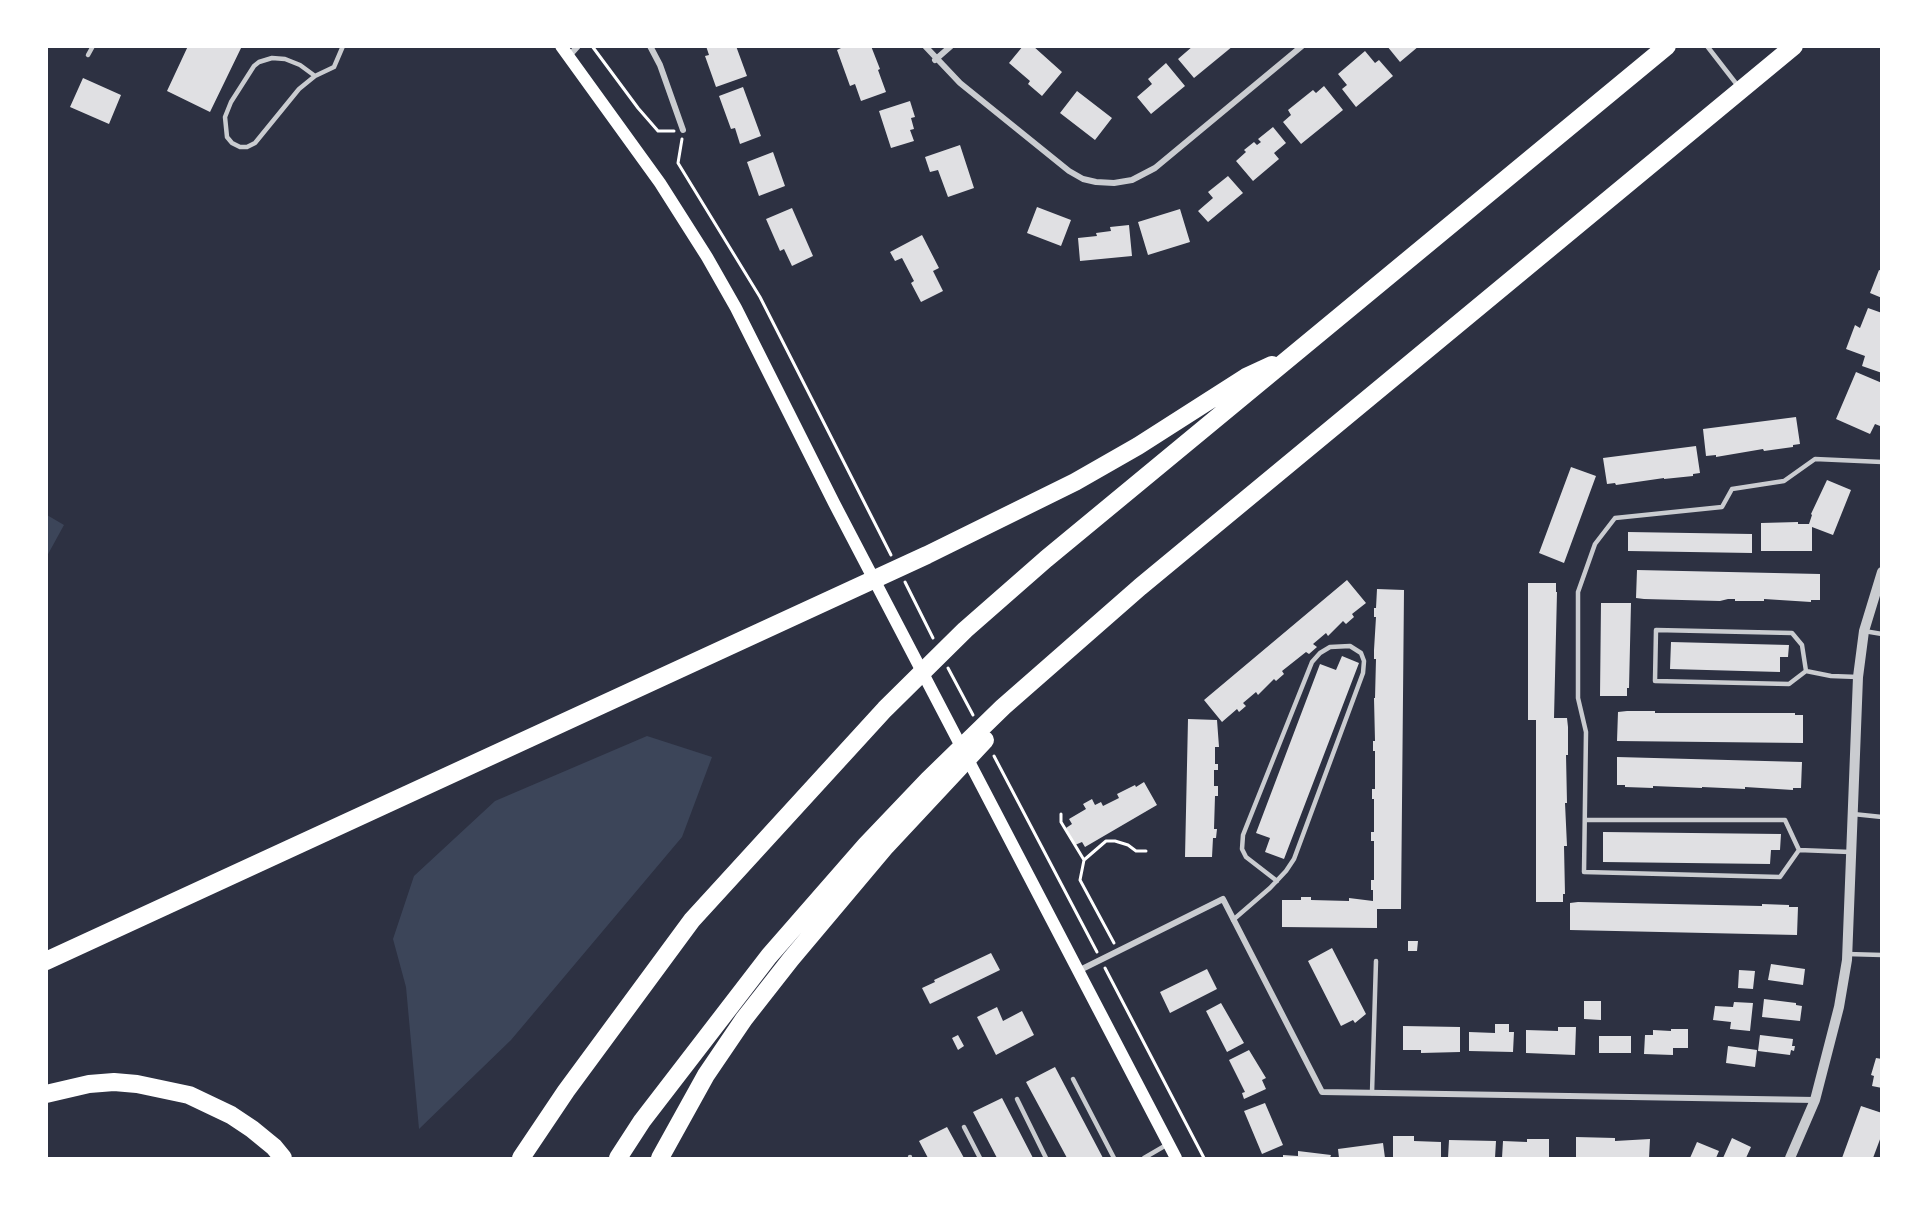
<!DOCTYPE html>
<html>
<head>
<meta charset="utf-8">
<style>
	body { margin:0 }
	#map { position:relative; width:1928px; height:1205px; overflow:hidden; background:#2d3142; font-family:Helvetica,sans-serif }
	canvas { display:block }
	.frame { position:absolute; inset:0; border:48px solid #fff; pointer-events:none }
</style>
</head>
<body>
<div id="map">
<canvas width="1928" height="1205"></canvas>
<div class="frame"></div>
</div>
<script>
const g = document.querySelector('canvas').getContext('2d');
g.lineJoin = 'round';
function fillPath(path, color) { g.fillStyle = color; g.fill(path, 'evenodd'); }
const shape = rows => new Path2D(rows.map(r => 'M' + r).join(''));
function strokePath(path, color, width, dash) { g.strokeStyle = color; g.lineWidth = width; g.lineCap = dash ? 'butt' : 'round'; g.setLineDash(dash || []); g.stroke(path); }
const green = shape([
	[47,515,64,525,47,556],
	[647,736,712,757,682,837,511,1040,419,1129,406,987,393,939,414,876,495,801]
]);
const building = shape([
	[188,46,242,46,210,112,167,91],
	[706,46,736,46,747,76,716,87,705,56,709,55],
	[845,46,871,46,880,69,878,70,886,92,861,101,855,84,850,86,837,50],
	[1023,46,1033,46,1062,72,1042,96,1028,84,1030,81,1009,63],
	[1193,46,1233,46,1194,78,1178,59],
	[1387,46,1419,46,1400,62],
	[1365,51,1375,63,1379,60,1393,76,1356,107,1342,89,1347,85,1338,74],
	[1166,63,1185,86,1151,114,1137,97,1152,84,1148,79],
	[83,78,121,95,109,124,70,107],
	[1324,86,1343,110,1301,144,1283,122,1291,115,1288,110,1313,90,1316,93],
	[743,87,761,136,740,144,735,128,731,129,719,96],
	[1077,91,1112,118,1095,140,1060,113],
	[910,101,915,117,911,118,914,129,910,130,914,141,891,148,879,111],
	[1273,127,1286,143,1274,153,1279,159,1253,181,1236,161,1246,152,1244,150,1254,142,1257,145,1261,142,1258,139],
	[960,145,974,188,948,197,938,170,930,172,925,157],
	[773,152,785,186,759,196,747,162],
	[1228,176,1243,193,1208,222,1198,211,1213,198,1208,192],
	[1037,207,1071,220,1061,246,1027,233],
	[792,208,813,256,792,266,784,249,780,251,766,219],
	[1180,209,1190,242,1148,255,1138,222],
	[1129,225,1132,256,1080,261,1078,238,1097,236,1096,233,1111,231,1110,227],
	[922,235,939,268,933,271,943,291,921,302,911,283,914,281,902,258,895,261,890,252],
	[1879,270,1882,271,1882,298,1870,293],
	[1868,308,1882,313,1882,373,1862,366,1865,356,1846,349,1855,325,1860,328],
	[1856,372,1882,383,1882,422,1880,426,1875,424,1870,434,1836,419],
	[1796,417,1800,444,1793,445,1793,447,1764,451,1763,449,1716,457,1716,455,1706,456,1703,429],
	[1696,446,1700,473,1693,474,1693,476,1664,479,1664,478,1616,485,1615,483,1607,484,1603,458],
	[1571,467,1596,476,1564,563,1539,553],
	[1827,480,1851,490,1833,535,1812,527,1812,551,1761,551,1761,523,1798,522,1798,524,1809,524,1812,515,1811,514],
	[1628,532,1752,534,1752,553,1628,551],
	[1637,570,1820,574,1820,600,1811,600,1811,602,1764,599,1764,601,1735,601,1735,599,1728,599,1720,601,1644,599,1636,598],
	[1347,580,1366,603,1352,614,1354,617,1346,624,1343,621,1328,636,1326,633,1313,644,1317,647,1309,654,1306,652,1282,671,1284,674,1276,681,1274,679,1258,695,1256,692,1243,703,1246,706,1239,712,1237,709,1222,722,1204,700],
	[1528,583,1556,583,1556,592,1557,592,1554,718,1567,718,1568,727,1568,755,1566,755,1567,803,1565,803,1567,846,1564,846,1565,894,1563,894,1563,902,1536,902,1536,720,1528,720],
	[1377,589,1404,590,1401,909,1377,909,1377,928,1282,927,1282,900,1301,900,1301,897,1311,897,1311,900,1349,901,1349,898,1373,901,1373,890,1371,890,1371,880,1374,880,1374,841,1371,841,1371,832,1374,832,1374,799,1372,799,1372,789,1375,789,1375,751,1373,751,1373,741,1375,741,1374,698,1375,698,1376,659,1374,659,1374,650,1376,617,1374,617,1374,608,1376,608],
	[1601,603,1631,603,1629,688,1627,688,1627,696,1600,696],
	[1671,642,1789,645,1788,657,1780,657,1780,672,1670,669],
	[1342,656,1359,663,1284,859,1265,852,1270,838,1256,833,1320,664,1336,670],
	[1627,711,1655,711,1655,713,1795,713,1795,715,1803,715,1803,743,1617,741,1618,712],
	[1188,719,1217,720,1219,747,1215,747,1215,764,1218,764,1218,770,1214,770,1214,786,1218,786,1218,796,1215,796,1214,829,1217,829,1216,838,1213,838,1212,857,1185,857],
	[1617,757,1802,762,1801,788,1793,788,1793,790,1745,787,1745,789,1702,787,1702,788,1653,786,1653,788,1625,787,1625,785,1617,785],
	[1144,782,1157,805,1085,847,1082,842,1075,845,1066,828,1072,824,1069,819,1086,809,1083,804,1092,799,1095,805,1101,802,1103,806,1119,798,1117,794,1135,785,1136,787],
	[1603,832,1781,834,1780,850,1771,850,1770,864,1603,862],
	[1578,902,1762,906,1762,904,1789,905,1789,907,1798,907,1797,935,1570,930,1570,903],
	[1408,941,1418,941,1417,951,1408,951],
	[1332,948,1366,1014,1355,1023,1353,1020,1341,1026,1308,961],
	[991,953,1000,970,930,1004,922,988,935,982,934,980],
	[1771,964,1805,969,1803,985,1768,980],
	[1207,969,1217,989,1170,1013,1160,992],
	[1739,970,1755,971,1753,989,1738,988],
	[1764,999,1796,1003,1796,1005,1802,1006,1800,1021,1762,1017],
	[1584,1001,1601,1001,1601,1020,1584,1019],
	[1734,1002,1753,1003,1750,1031,1730,1029,1731,1022,1713,1020,1715,1006,1733,1007],
	[1221,1003,1244,1043,1227,1052,1206,1011],
	[997,1007,1003,1021,1022,1011,1034,1035,996,1055,977,1017],
	[1495,1024,1509,1024,1509,1032,1514,1032,1513,1052,1469,1051,1469,1032,1495,1033],
	[1403,1026,1460,1027,1460,1052,1421,1053,1421,1050,1403,1050],
	[1558,1027,1576,1027,1575,1055,1526,1053,1526,1030,1558,1031],
	[1671,1029,1688,1029,1688,1048,1673,1048,1673,1055,1644,1054,1645,1035,1653,1035,1653,1030,1671,1031],
	[958,1035,964,1046,958,1050,952,1038],
	[1760,1035,1793,1039,1792,1046,1795,1046,1794,1051,1791,1050,1790,1055,1758,1051],
	[1599,1036,1631,1036,1631,1053,1599,1053],
	[1728,1046,1757,1050,1755,1067,1726,1063],
	[1249,1050,1266,1078,1262,1080,1266,1089,1244,1099,1242,1093,1245,1092,1229,1060],
	[1876,1058,1882,1059,1882,1088,1872,1086,1874,1076,1871,1075],
	[1055,1067,1103,1158,1067,1158,1026,1082],
	[1002,1098,1033,1158,997,1158,973,1112],
	[1265,1103,1283,1145,1262,1154,1244,1111],
	[1861,1106,1882,1113,1882,1134,1873,1158,1842,1158],
	[947,1127,964,1158,928,1158,919,1141],
	[1393,1136,1414,1136,1414,1141,1441,1142,1441,1158,1393,1158],
	[1576,1137,1615,1138,1615,1141,1650,1139,1649,1158,1576,1158],
	[1732,1138,1751,1147,1746,1158,1723,1158],
	[1527,1139,1549,1139,1549,1158,1502,1158,1503,1141,1527,1142],
	[1449,1140,1496,1141,1495,1158,1448,1158],
	[1697,1142,1719,1151,1716,1158,1690,1158],
	[1383,1143,1385,1158,1339,1158,1338,1149],
	[1298,1151,1331,1155,1330,1158,1283,1158,1283,1155,1298,1156]
]);
const path = shape([
	[592,46,638,108,658,131,674,131],
	[682,139,678,163,760,297,891,555],
	[905,582,933,638],
	[948,668,973,715],
	[994,756,1097,952],
	[1061,814,1061,822,1084,860],
	[1114,943,1080,880,1084,860,1106,841,1115,841,1128,845,1136,851,1146,851],
	[1105,968,1204,1158]
]);
const service = shape([
	[1707,46,1738,86],
	[88,55,93,46],
	[315,76,300,65,285,59,272,58,259,62,254,66,231,102,225,117,227,137,232,143,240,147,247,147,255,143,299,89,315,76,334,67,343,46],
	[1864,631,1882,634],
	[1806,671,1802,645,1792,633,1656,630,1655,681,1789,684,1806,671,1831,676,1858,677],
	[1853,814,1882,817],
	[1585,820,1785,820,1799,850],
	[1799,850,1780,877,1584,872,1586,732,1578,698,1578,592,1595,544,1615,518,1722,507,1732,489,1784,481,1815,459,1882,462],
	[1799,850,1850,852],
	[1233,920,1270,888,1286,871,1294,859,1363,673,1364,661,1361,653,1350,646,1330,647,1320,653,1312,662,1243,835,1242,849,1246,857,1277,881],
	[1847,954,1882,955],
	[1073,1079,1114,1158],
	[1372,1093,1376,961],
	[1017,1099,1046,1158],
	[964,1127,980,1158],
	[910,1157,910,1158],
	[1144,1158,1168,1144]
]);
const minor = shape([
	[650,46,660,65,683,130],
	[925,46,960,83,1069,171,1083,179,1096,182,1114,183,1132,180,1155,168,1302,46],
	[569,56,578,46],
	[935,60,951,46],
	[1078,971,1223,899,1322,1092,1815,1100]
]);
const tertiary = shape([
	[1790,1158,1815,1100,1839,1007,1847,960,1858,677,1864,631,1882,572]
]);
const secondary = shape([
	[561,46,660,183,707,257,736,308,834,503,1176,1158]
]);
const motorway = shape([
	[46,961,927,555,1075,482,1138,446,1246,377,1272,365],
	[46,1094,89,1084,114,1082,137,1084,189,1095,231,1115,252,1129,274,1147,283,1158],
	[521,1158,566,1091,692,920,885,709,965,630,1046,559,1667,46],
	[618,1158,642,1121,769,956,866,845,928,780,1003,707,1140,587,1794,46],
	[660,1158,706,1075,744,1019,791,959,886,846,985,740]
]);
fillPath(green, '#3c4559');
fillPath(building, '#e0e0e3');
strokePath(path, '#fff', 3);
strokePath(service, '#caccd0', 4.5);
strokePath(minor, '#caccd0', 6);
strokePath(tertiary, '#caccd0', 10);
strokePath(secondary, '#fff', 12);
strokePath(motorway, '#fff', 18);
</script>
</body>
</html>
